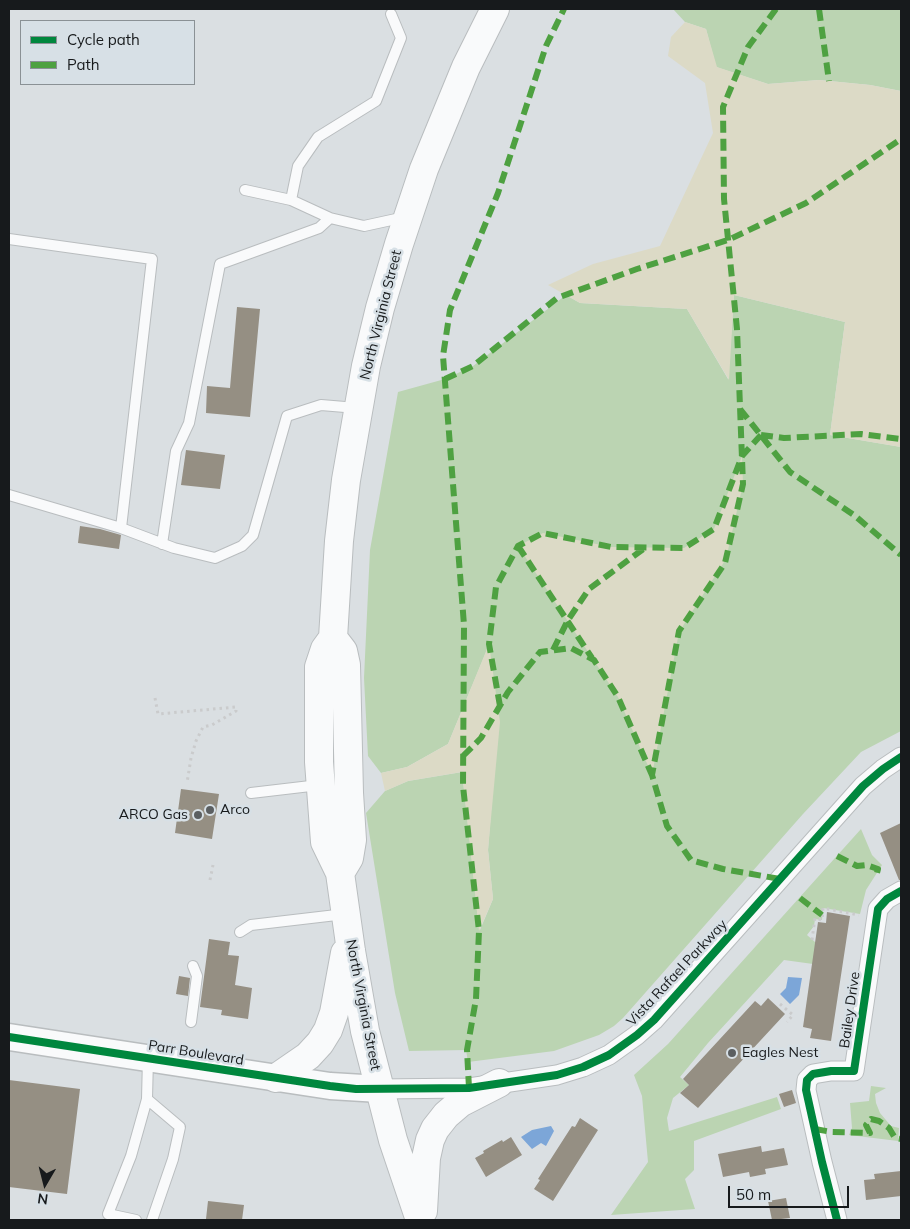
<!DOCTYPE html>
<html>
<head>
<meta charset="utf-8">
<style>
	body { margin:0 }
	#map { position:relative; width:910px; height:1229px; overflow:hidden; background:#dadfe2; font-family:Mulish,sans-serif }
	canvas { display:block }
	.frame { position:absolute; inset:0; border:10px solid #171a1c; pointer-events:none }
	.legend { position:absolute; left:20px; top:20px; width:175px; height:65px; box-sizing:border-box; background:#d7e0e6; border:1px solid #8a9195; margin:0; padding:6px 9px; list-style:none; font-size:15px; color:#171a1c }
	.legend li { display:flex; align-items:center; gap:10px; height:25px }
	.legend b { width:25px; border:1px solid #8a9195 }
	.north { position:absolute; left:20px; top:1159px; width:50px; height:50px; -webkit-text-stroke:4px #d7e0e6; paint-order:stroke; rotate:188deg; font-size:14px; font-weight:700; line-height:20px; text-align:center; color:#171a1c }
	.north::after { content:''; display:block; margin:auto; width:18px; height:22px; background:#171a1c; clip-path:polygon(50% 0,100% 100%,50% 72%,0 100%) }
	.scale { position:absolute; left:728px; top:1186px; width:121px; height:22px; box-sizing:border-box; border:2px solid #171a1c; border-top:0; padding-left:6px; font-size:15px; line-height:18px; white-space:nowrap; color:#171a1c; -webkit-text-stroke:4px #d7e0e6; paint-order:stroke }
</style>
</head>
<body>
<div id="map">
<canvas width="910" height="1229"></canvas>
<div class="frame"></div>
<ul class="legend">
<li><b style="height:6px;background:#00873e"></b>Cycle path</li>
<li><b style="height:6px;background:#4ea141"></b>Path</li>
</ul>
<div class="north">N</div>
<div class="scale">50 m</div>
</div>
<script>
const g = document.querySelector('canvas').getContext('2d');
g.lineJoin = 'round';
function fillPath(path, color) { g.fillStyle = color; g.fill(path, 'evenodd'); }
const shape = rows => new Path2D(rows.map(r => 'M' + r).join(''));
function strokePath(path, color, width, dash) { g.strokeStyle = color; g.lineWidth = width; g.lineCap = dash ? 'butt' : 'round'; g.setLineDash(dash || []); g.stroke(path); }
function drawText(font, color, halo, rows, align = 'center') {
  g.font = font + ' Mulish,sans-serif'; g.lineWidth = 5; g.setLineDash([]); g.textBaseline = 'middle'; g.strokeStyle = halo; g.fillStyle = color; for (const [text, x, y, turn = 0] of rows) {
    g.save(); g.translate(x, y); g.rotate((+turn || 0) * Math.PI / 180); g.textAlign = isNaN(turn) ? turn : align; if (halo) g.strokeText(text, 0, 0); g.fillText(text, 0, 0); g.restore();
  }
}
const green = shape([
	[673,9,901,9,901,91,870,85,819,80,768,84,716,67,706,29,685,22],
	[566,295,580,303,687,309,728,379,734,295,845,322,830,435,901,447,901,731,861,752,803,814,623,1018,614,1026,599,1035,554,1051,468,1062,466,1050,409,1051,395,993,366,813,385,791,408,781,462,772,480,930,493,899,488,850,492,799,489,645,448,744,407,767,381,773,368,756,364,678,370,550,398,392,445,379,473,366],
	[861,829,872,855,882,865,866,890,860,914,823,908,822,920,815,919,814,926,807,935,815,942,824,944,813,964,784,960,708,1043,680,1077,689,1085,673,1098,667,1118,669,1131,777,1097,781,1109,694,1141,694,1170,685,1179,695,1209,611,1215,648,1162,642,1096,634,1075,668,1044],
	[871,1086,886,1088,875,1094,876,1103,880,1113,891,1126,899,1128,898,1141,849,1135,852,1128,850,1103,869,1101]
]);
const sand = shape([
	[685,22,706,29,717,67,768,84,819,80,870,85,901,91,901,447,830,435,845,322,734,295,729,380,687,309,580,303,548,285,593,264,660,246,713,133,705,83,668,56,671,37],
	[742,456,743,484,726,559,679,632,652,775,618,697,518,546,543,533,611,547,684,548,714,529],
	[489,644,500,722,488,850,493,899,479,931,462,772,408,781,385,791,381,773,407,767,448,744]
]);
const water = shape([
	[788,977,802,978,799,995,790,1004,780,994,786,988],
	[551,1126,554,1131,546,1146,541,1143,532,1149,521,1137,532,1130]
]);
const building = shape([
	[237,307,260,309,250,417,206,413,207,386,230,388],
	[186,450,225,455,220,489,181,485],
	[80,526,100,529,121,535,119,549,78,543],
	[181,789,219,794,212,839,175,833],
	[901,823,901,880,899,880,880,833],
	[827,912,850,916,831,1041,810,1038,812,1029,803,1027,818,922,826,923],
	[209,939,230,942,228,955,239,956,235,985,252,988,248,1019,221,1015,222,1010,200,1007],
	[179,976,190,978,188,996,176,994],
	[768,998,785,1014,698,1108,680,1093,689,1085,683,1079,755,1001,761,1006],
	[9,1080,80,1089,67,1194,9,1187],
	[792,1090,796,1103,784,1107,779,1094],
	[580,1118,598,1130,553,1201,534,1189,540,1180,538,1179,572,1126,575,1127],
	[511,1137,522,1155,486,1177,475,1158,484,1153,483,1151,502,1140,503,1142],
	[761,1146,762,1152,784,1148,788,1165,765,1169,766,1174,750,1177,749,1172,723,1177,718,1154],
	[901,1171,901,1196,866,1200,864,1180,875,1179,874,1174],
	[786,1198,790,1218,772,1220,768,1201],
	[208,1201,244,1205,242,1220,208,1220,206,1219]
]);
const path = shape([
	[155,698,158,714,236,707,236,711,212,725,203,727,196,741,191,758,187,783],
	[210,880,213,865],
	[812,940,815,918,822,920,823,908,859,915],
	[780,1004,793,1015,787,1022]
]);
const lane = shape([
	[391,14,401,38,376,101,318,137,298,166,291,200,330,218,364,226,405,217],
	[245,190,291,200],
	[9,239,152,259,121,528],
	[9,495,121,528,174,548,215,558,242,546,253,535,287,416,321,405,357,408],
	[162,544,176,451,189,423,220,264,319,228,330,218],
	[251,793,319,785],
	[240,932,251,925,345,914],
	[191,1022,197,976,193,966],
	[147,1099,180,1127,173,1159,152,1220],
	[136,1220,108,1214,131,1156,147,1099,148,1058]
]);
const street = shape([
	[380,1089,469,1088,557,1075,583,1067,609,1055,637,1035,654,1020,863,786,883,769,901,757],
	[837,1220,822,1162,806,1090,807,1080,813,1074,831,1071,854,1071,878,909,887,899,901,891]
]);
const secondary = shape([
	[9,1037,330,1086,380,1089]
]);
const primary = shape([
	[333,638,343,651,346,665,349,793,352,840,349,858,340,873],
	[276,1078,308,1056,320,1043,328,1030,334,1013,345,953],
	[423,1211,426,1158,430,1140,435,1129,446,1115,460,1103,499,1083],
	[420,1220,393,1140,365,1031,351,951,340,873,325,842,319,762,319,667,325,649,333,638,339,541,346,480,366,366,380,308,399,244,424,169,466,67,495,9]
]);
const quiet = shape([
	[776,9,748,47,723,107,724,199,737,329,743,484,725,563,679,631,652,775,667,826,691,860,723,869,780,879],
	[819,9,829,81],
	[445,379,473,366,557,298,637,269,728,240,806,203,901,139],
	[740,409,790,472,854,515,901,555],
	[761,435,784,438,861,434,901,439],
	[518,546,592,658],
	[553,650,568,620,589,589,646,547],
	[500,706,489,644,496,587,518,546,543,533,611,547,684,548,714,529,742,456,761,435],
	[463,756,481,738,508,692,540,652,571,648,594,660,618,697,652,775],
	[837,856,857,866,866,865,878,869,876,877],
	[800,898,822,915],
	[469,1088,467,1050,476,999,479,931,463,786,464,625,443,356,450,310,498,193,546,46,564,9],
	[815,1129,832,1132,870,1133,866,1125,871,1119,879,1121,889,1128,895,1138,901,1139]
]);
const cycleway = shape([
	[9,1037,330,1086,356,1089,469,1088,557,1075,583,1067,609,1055,637,1035,654,1020,863,786,883,769,901,757],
	[837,1220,822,1162,806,1090,807,1080,813,1074,831,1071,854,1071,878,909,887,899,901,891]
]);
const markers = [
	[210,810,5,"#5b5f61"],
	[198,815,5,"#5b5f61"],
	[732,1053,5,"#5b5f61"]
];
const streetNames = [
	["North Virginia Street",381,315,-76],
	["Vista Rafael Parkway",677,973,-47],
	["North Virginia Street",363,1005,79],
	["Bailey Drive",850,1010,-82],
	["Parr Boulevard",196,1053,9]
];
const poiNames = [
	["Arco",220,810],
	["ARCO Gas",188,815,"right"],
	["Eagles Nest",742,1053]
];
fillPath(green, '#bbd4b2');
fillPath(sand, '#dcdac6');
fillPath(water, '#7ca6d8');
fillPath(building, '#958f83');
strokePath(lane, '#b9bdbf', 12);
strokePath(street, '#b9bdbf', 21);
strokePath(secondary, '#b9bdbf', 29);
strokePath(primary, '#b9bdbf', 30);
strokePath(path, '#cacbcc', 3, [2.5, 4]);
strokePath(lane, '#f9fafb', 10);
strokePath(street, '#f9fafb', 19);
strokePath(secondary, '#f9fafb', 26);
strokePath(primary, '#f9fafb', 28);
strokePath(quiet, '#4ea141', 6, [12, 6]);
strokePath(cycleway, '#00873e', 8);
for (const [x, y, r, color] of markers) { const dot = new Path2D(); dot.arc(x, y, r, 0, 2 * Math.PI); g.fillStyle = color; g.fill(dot); strokePath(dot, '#d7e0e6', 2); }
drawText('14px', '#171a1c', '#d7e0e6', streetNames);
drawText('14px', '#171a1c', '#d7e0e6', poiNames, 'left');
</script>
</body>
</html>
